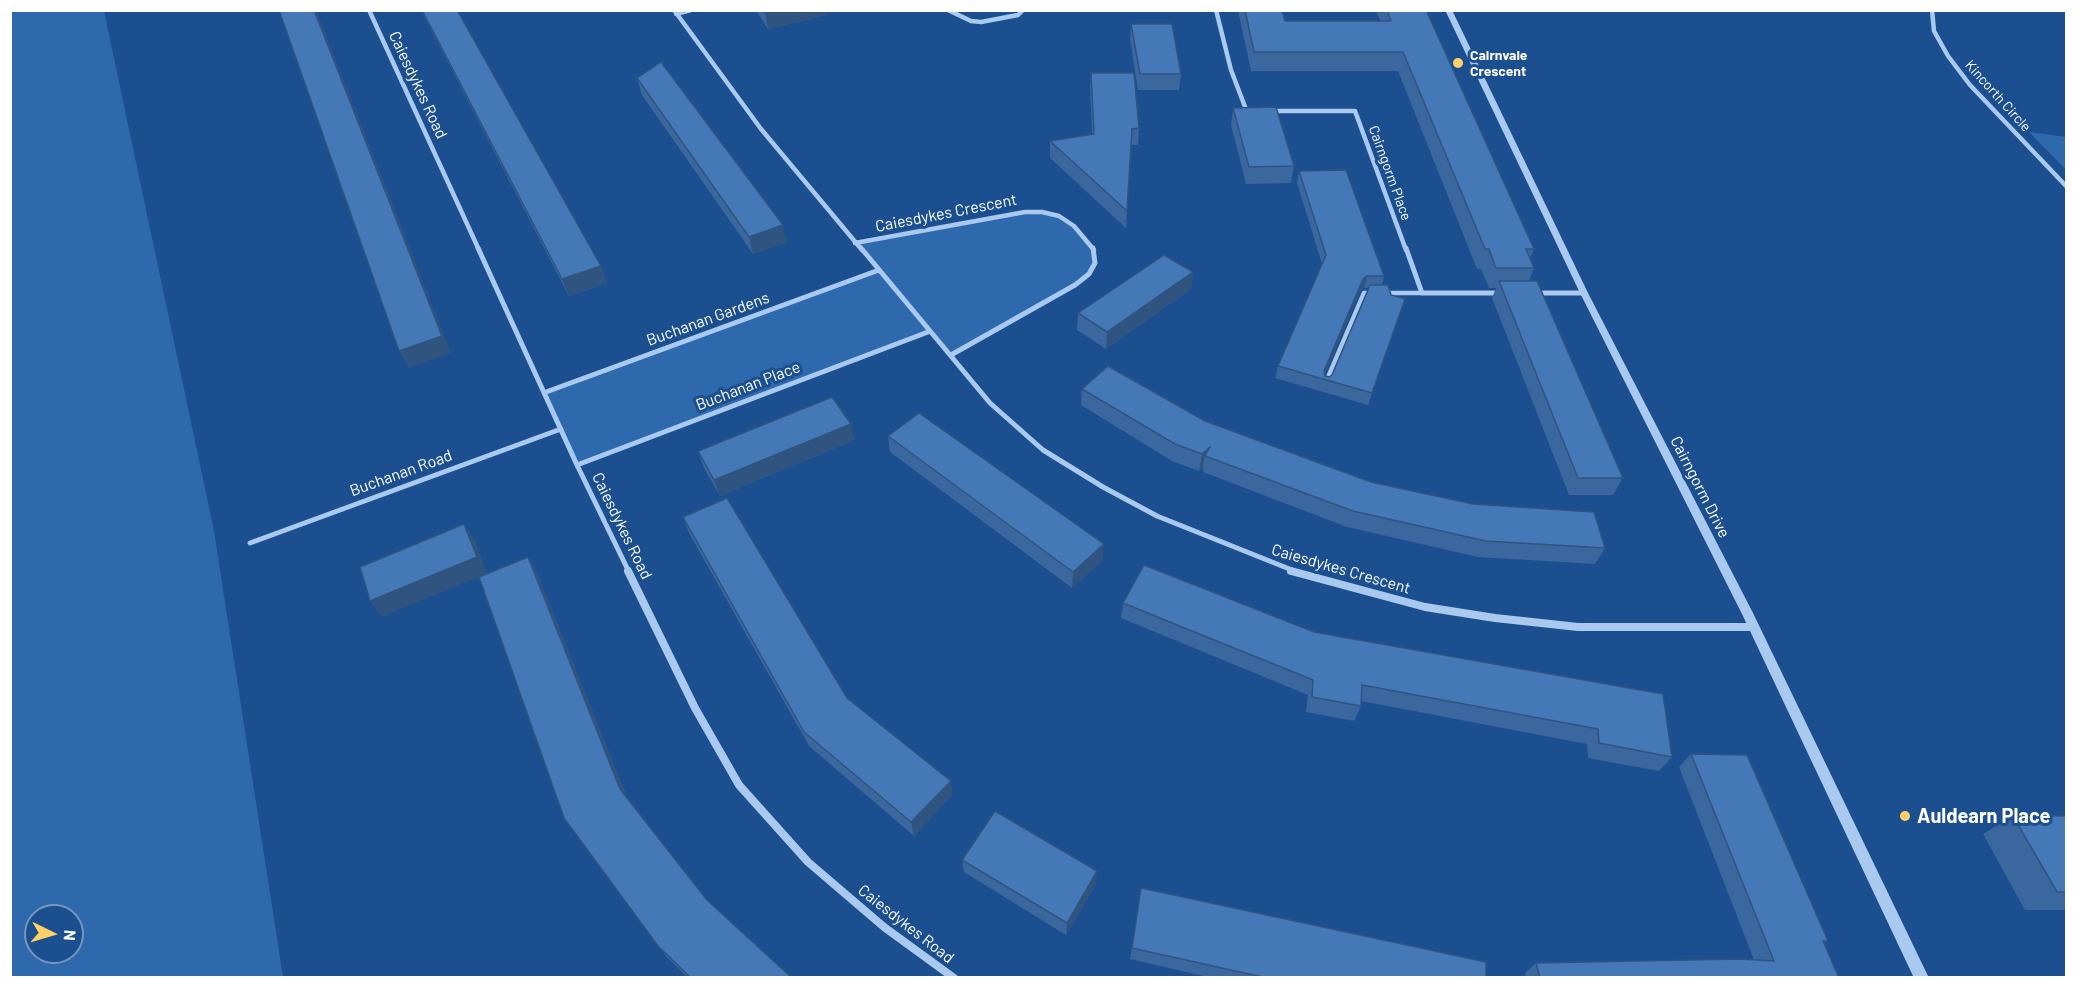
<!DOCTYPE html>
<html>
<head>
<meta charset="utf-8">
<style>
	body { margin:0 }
	#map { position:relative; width:2077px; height:988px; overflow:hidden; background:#1b4f8f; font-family:Barlow,sans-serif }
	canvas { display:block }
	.frame { position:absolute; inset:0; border:12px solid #fff; pointer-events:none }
	.north { position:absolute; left:24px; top:904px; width:60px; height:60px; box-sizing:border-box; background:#1b4f8f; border:2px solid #7695bc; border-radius:50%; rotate:95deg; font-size:16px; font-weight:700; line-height:24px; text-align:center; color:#fff }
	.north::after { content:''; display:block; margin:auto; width:21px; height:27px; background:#ffd166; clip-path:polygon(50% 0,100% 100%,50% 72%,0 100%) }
</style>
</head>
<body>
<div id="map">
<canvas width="2077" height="988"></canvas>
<div class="frame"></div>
<div class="north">N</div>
</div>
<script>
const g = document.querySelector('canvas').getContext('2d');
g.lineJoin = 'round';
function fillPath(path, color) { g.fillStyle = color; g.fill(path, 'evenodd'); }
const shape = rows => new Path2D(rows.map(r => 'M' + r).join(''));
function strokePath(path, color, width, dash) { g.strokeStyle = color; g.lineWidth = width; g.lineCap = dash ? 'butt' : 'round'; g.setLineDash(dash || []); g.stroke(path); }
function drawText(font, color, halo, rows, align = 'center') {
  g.font = font + ' Barlow,sans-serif'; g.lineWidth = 6; g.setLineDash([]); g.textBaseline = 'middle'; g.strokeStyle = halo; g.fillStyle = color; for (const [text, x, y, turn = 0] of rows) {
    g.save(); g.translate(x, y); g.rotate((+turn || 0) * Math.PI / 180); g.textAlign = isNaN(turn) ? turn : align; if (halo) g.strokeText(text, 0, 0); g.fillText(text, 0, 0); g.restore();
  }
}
const green = shape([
	[11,10,104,11,214,531,283,977,11,977],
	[36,916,72,916,72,952,36,952],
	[2029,132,2066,137,2066,170],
	[1025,212,1059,216,1074,226,1094,250,1095,263,1089,274,951,355,928,332,577,465,546,392,879,270,855,243]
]);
const service = shape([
	[1384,293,1422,293],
	[1326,382,1364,293,1373,293]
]);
const minorFar2 = shape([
	[369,10,479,250],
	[674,10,761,129,862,250],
	[948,10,971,21,981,22,1018,15,1023,10],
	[1216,10,1231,70,1247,112],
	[1932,10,1934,31,1948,56,1970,85,2066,186],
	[676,14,691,10],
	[1270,111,1355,111,1406,250],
	[855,243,1025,212,1042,212,1059,216,1074,226,1094,250]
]);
const minorFar1 = shape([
	[478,248,577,465,629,572],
	[861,248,990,403,1043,450,1103,487,1157,516,1297,572],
	[1406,248,1422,293,1502,293],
	[1536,293,1584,293],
	[951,355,1075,285,1089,274,1095,263,1093,248],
	[546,392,879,270],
	[577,465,928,332],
	[250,543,561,429]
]);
const minor = shape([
	[628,571,695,708,739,785,808,862,884,927,954,978],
	[1291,571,1425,607,1495,618,1578,627,1753,627]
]);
const tertiary = shape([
	[1445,10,1452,10,1588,293,1753,613,1929,978,1914,978,1742,614,1580,293,1445,10]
]);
const wall = shape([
	[421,10,457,10,607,283,569,296],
	[756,10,826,10,827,15,768,29],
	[1238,10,1282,10,1285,21,1380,21,1376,10,1426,10,1534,249,1530,259,1534,268,1529,281,1623,478,1613,495,1569,495,1492,298,1496,288,1489,288,1481,269,1477,269,1398,71,1251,71],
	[1131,24,1181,74,1179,90,1138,90,1130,40],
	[1091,73,1139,128,1138,145,1131,145,1126,228,1050,158,1050,141,1092,134,1090,90],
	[637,78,787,242,753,254,642,95],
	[1233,108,1294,166,1291,183,1246,184,1231,125],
	[1299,171,1384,276,1382,285,1391,295,1405,299,1368,405,1275,378,1278,366,1322,264,1297,183],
	[1364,288,1369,288,1332,375,1329,377,1325,376,1325,374,1360,291],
	[1193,272,1191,289,1106,349,1077,330,1078,313],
	[1082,389,1205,421,1371,482,1605,548,1595,564,1478,557,1347,527,1203,472,1203,467,1199,471,1172,461,1081,405],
	[851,424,854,440,720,496,704,468,698,451],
	[888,436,1103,560,1072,588,890,452],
	[683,517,847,698,951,781,952,795,914,836,809,746,689,533],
	[528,557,537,573,627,797,707,900,792,978,688,978,667,957,564,818],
	[1123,603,1314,632,1663,694,1672,757,1659,771,1588,758,1587,744,1361,701,1361,706,1354,721,1306,712,1308,695,1121,618],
	[1691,754,1828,941,1824,943,1839,978,1526,978,1525,973,1536,963,1754,960,1679,767],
	[2013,816,2067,816,2067,910,2025,910,1983,834],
	[962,860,1096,884,1066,935,964,872],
	[1141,888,1486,978,1212,978,1130,959]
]);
const shadedWall = shape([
	[314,10,316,10,451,353,409,368,399,351],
	[776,10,826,10,827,15,768,29,765,13],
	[783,225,787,242,753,254,749,237],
	[601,266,607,283,569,296,562,279],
	[1193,272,1191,289,1106,349,1107,332],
	[1367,276,1364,288,1360,291,1323,379,1324,371,1363,279],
	[851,424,854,440,720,496,714,480],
	[1210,447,1205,456,1203,467,1199,471,1202,454],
	[464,524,475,540,487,573,382,617,370,601],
	[1104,544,1103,560,1072,588,1073,572],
	[528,557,537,573,629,802,620,789],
	[951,781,952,795,914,836,911,822],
	[1097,871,1096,884,1066,935,1067,923]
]);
const building = shape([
	[279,10,314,10,442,336,399,351,279,10],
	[422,10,457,10,601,266,562,279,422,10],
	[764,10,776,10,765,13,764,10],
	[1245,10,1282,10,1285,21,1391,21,1387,10,1426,10,1534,249,1526,249,1534,268,1496,268,1489,249,1485,249,1403,52,1254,52,1245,10],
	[1131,24,1172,24,1181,74,1140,74,1131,24],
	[661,62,783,225,749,237,637,78,661,62],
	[1091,73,1134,73,1139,128,1132,129,1127,211,1050,141,1094,134,1091,73],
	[1276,107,1294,166,1249,167,1233,108,1276,107],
	[1346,170,1384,276,1367,276,1363,279,1324,371,1325,376,1329,377,1332,375,1370,285,1388,285,1391,295,1405,299,1372,393,1278,366,1326,255,1299,171,1346,170],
	[1164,255,1193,272,1107,332,1078,313,1164,255],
	[1499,281,1537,281,1623,478,1578,478,1499,281],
	[1108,366,1205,421,1371,482,1473,504,1594,512,1605,548,1486,541,1353,511,1205,456,1210,447,1202,454,1175,444,1082,389,1108,366],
	[832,397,851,424,714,480,698,451,832,397],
	[919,413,1104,544,1073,572,888,436,919,413],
	[727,498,847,698,951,781,911,822,804,732,683,517,727,498],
	[464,524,477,557,370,601,360,567,464,524],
	[528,557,620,789,707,900,792,978,691,978,658,946,564,818,479,577,528,557],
	[1144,565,1314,632,1663,694,1672,757,1599,743,1598,729,1362,685,1361,706,1312,697,1313,680,1123,603,1144,565],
	[1691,754,1747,755,1828,941,1823,941,1839,978,1540,978,1536,963,1740,959,1774,961,1691,754],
	[995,811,1097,871,1067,923,962,860,995,811],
	[2013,816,2067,816,2067,892,2057,892,2013,816],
	[1141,888,1486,962,1486,978,1267,978,1132,948,1141,888]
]);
const markers = [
	[1458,63,6,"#ffd166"],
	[1905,816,6,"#ffd166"]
];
const farPoinames = [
	["Cairnvale",1470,55],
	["Crescent",1470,71]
];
const farStreetnames = [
	["Kincorth Circle",1998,96,48],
	["Cairngorm Place",1390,173,70]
];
const streetNames = [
	["Caiesdykes Road",418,85,65],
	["Caiesdykes Crescent",946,213,-11],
	["Buchanan Gardens",708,319,-20],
	["Buchanan Place",748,386,-21],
	["Buchanan Road",401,473,-20],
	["Cairngorm Drive",1700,487,63],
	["Caiesdykes Road",622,526,64],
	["Caiesdykes Crescent",1341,569,16],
	["Caiesdykes Road",906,924,38]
];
const nearPoinames = [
	["Auldearn Place",1917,816]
];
fillPath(green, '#2e69ad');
strokePath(service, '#a9c9ee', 4.5);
strokePath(minorFar2, '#a9c9ee', 4.5);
strokePath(minorFar1, '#a9c9ee', 5);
strokePath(minor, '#a9c9ee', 8);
fillPath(tertiary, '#a9c9ee');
fillPath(wall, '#3a679d');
fillPath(shadedWall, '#305480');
fillPath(building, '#4478b7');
strokePath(building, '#305480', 1.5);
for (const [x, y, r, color] of markers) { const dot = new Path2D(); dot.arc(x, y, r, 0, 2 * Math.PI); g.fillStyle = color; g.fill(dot); strokePath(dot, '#1b4f8f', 2); }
drawText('bold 14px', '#fff', '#1b4f8f', farPoinames, 'left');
drawText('14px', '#fff', '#1b4f8f', farStreetnames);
drawText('16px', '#fff', '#1b4f8f', streetNames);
drawText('bold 20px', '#fff', '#1b4f8f', nearPoinames, 'left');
</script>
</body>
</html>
